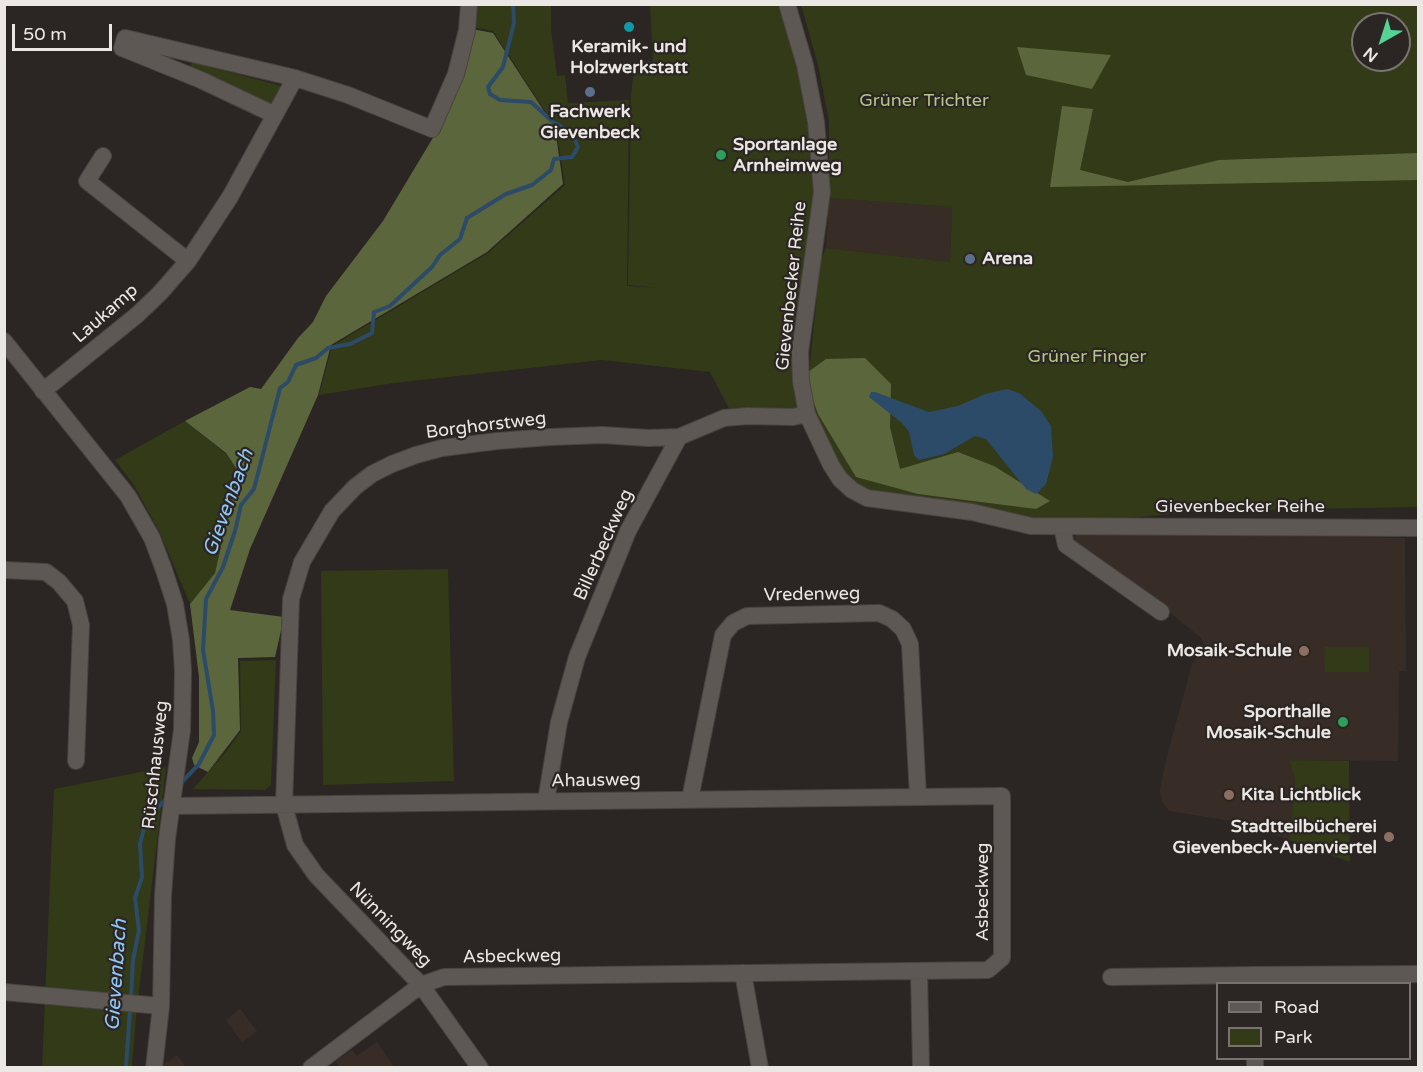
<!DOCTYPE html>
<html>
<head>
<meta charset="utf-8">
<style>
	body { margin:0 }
	#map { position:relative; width:1423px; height:1072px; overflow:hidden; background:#2b2623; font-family:"Varela Round",sans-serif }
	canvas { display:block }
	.frame { position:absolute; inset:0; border:6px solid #ebe7e5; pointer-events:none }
	.legend { position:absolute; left:1216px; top:982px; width:195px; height:78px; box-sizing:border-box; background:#2b2623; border:2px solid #787371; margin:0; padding:8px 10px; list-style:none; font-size:18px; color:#ebe7e5 }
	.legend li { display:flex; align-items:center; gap:12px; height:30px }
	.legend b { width:30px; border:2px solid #787371 }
	.north { position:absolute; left:1351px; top:12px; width:60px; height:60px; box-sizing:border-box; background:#2b2623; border:2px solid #787371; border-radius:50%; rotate:219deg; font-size:16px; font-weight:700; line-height:24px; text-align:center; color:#ebe7e5 }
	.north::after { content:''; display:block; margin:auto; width:21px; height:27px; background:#54d395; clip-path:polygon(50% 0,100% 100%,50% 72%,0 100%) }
	.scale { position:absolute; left:12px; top:24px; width:100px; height:27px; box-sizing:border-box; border:3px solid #ebe7e5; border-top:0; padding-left:8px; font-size:18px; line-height:21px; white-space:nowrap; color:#ebe7e5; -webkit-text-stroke:4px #2b2623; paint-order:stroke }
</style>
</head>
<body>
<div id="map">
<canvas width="1423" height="1072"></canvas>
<div class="frame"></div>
<ul class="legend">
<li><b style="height:8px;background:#5e5854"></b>Road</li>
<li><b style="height:16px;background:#323a17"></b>Park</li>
</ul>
<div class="north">N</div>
<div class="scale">50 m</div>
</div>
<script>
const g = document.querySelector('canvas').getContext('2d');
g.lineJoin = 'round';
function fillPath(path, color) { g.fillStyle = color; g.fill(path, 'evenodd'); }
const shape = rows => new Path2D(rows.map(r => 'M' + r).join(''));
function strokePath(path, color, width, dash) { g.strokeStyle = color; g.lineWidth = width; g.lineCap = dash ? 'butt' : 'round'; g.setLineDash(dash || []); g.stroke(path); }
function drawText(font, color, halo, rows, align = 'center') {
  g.font = font + ' "Varela Round",sans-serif'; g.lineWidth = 4.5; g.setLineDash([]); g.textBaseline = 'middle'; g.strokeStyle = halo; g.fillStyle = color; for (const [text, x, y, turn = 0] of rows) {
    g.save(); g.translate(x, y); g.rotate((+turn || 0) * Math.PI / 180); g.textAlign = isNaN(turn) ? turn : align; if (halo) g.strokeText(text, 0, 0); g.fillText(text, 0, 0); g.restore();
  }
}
const built = shape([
	[829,198,952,207,950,262,826,248],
	[1076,533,1405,538,1406,671,1399,671,1398,761,1289,760,1295,780,1289,840,1255,827,1226,820,1169,811,1162,801,1160,791,1166,760,1192,664,1205,647,1201,638,1145,592,1075,542],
	[240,1009,257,1031,242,1042,226,1020],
	[377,1042,394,1067,340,1067,336,1061,352,1050,357,1056],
	[177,1055,186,1067,161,1068,160,1067]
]);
const green = shape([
	[472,5,551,5,551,29,557,76,565,75,568,103,629,100,627,286,660,288,628,285,631,94,635,62,653,61,650,5,780,5,799,66,809,120,814,190,802,418,733,416,710,372,602,360,394,383,319,395,332,346,488,253,565,185,556,128,493,31,472,27],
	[801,5,1418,5,1418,507,1204,511,1062,524,870,494,845,481,811,419,810,365,820,263,826,248,950,262,952,207,829,198,829,121,818,65],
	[1363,24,1399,24,1399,60,1363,60],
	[192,62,285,87,274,109,189,70],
	[185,421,226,454,239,471,215,573,190,604,160,533,134,485,115,460],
	[448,569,454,781,323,785,321,571],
	[1369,647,1369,672,1325,672,1324,647],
	[276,660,271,785,265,790,193,789,225,753,241,731,240,661],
	[1289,760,1349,761,1350,862,1289,840,1295,780],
	[166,767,136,1016,132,1067,42,1068,54,789]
]);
const forest = shape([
	[472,29,493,33,555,128,563,184,487,252,331,345,318,395,250,549,230,610,284,617,275,657,238,658,240,730,208,772,194,765,192,758,199,742,199,677,190,604,215,573,238,471,226,453,185,421,250,387,261,389,298,338,313,322,326,296,383,221,437,131],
	[1017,47,1111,55,1092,89,1026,75],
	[1062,106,1093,109,1080,170,1128,182,1219,160,1418,153,1418,180,1050,187],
	[865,358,891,384,890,427,900,469,958,452,994,466,1050,501,1036,509,918,494,856,477,818,414,804,375,826,359]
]);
const water = shape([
	[1007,389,1019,393,1041,411,1051,426,1053,457,1046,484,1036,494,1026,489,986,439,975,436,944,454,919,460,914,455,909,432,902,423,869,397,871,392,875,392,929,412,958,406,985,394]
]);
const stream = shape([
	[180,784,199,764,214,735,213,711,203,650,206,599,223,567,235,531,241,505,254,489,280,388,288,382,296,365,316,358,328,348,350,344,372,333,374,312,390,306,432,267,440,255,460,239,467,218,506,194,532,185,551,170,554,159,572,157,578,147,571,132,553,122,531,102,500,100,490,94,488,87,503,67,514,23,513,4],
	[131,998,133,960,139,930,135,898,142,877,140,844,146,820,167,798],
	[126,1068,130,1008]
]);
const minor = shape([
	[787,4,805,65,816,122,822,192,800,352,801,381,807,414,831,465,840,479,852,490,867,498,972,512,1031,526,1418,528],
	[275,115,201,80,122,48,125,38,295,78,348,95,432,129,456,74,467,30,469,4],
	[103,156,87,181,188,261],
	[4,341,128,496,152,538,164,570,175,604,181,640,183,671,182,730,167,839,163,896,161,1006,154,1068],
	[43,391,137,315,160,293,188,261,230,197,295,78],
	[1062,527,1066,545,1161,612],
	[4,570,46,572,59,582,75,601,81,625,76,761],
	[690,799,723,635,733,623,747,616,879,613,892,619,903,629,910,644,918,797],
	[546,801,559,722,577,657,628,531,679,437,724,418,748,416,793,417,807,414],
	[172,806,1002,796,1002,958,988,970,444,977,421,985,311,1068],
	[919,971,921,1068],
	[743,973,760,1068],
	[1111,977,1254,975],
	[1254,984,1254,975,1418,974],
	[4,992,161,1006],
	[1255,1058,1255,1068],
	[480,1068,421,985,316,875,295,845,284,805,291,599,302,562,332,511,355,487,372,474,392,464,416,455,442,448,497,441,551,437,602,435,648,438,679,437]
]);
const markers = [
	[629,27,6,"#0f9aa8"],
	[590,92,6,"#5c6f8a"],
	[721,155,6,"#2e9e5b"],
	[970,259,6,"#5c6f8a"],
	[1304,651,6,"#8d6e63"],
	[1343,722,6,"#2e9e5b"],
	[1229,795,6,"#8d6e63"],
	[1389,837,6,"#8d6e63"]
];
const poiNames = [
	["Keramik- und",629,47,"center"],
	["Holzwerkstatt",629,68,"center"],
	["Fachwerk",590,112,"center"],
	["Gievenbeck",590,133,"center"],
	["Sportanlage",733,145],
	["Arnheimweg",733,166],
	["Arena",982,259],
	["Mosaik-Schule",1292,651,"right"],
	["Sporthalle",1331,712,"right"],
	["Mosaik-Schule",1331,733,"right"],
	["Kita Lichtblick",1241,795],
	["Stadtteilbücherei",1377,827,"right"],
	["Gievenbeck-Auenviertel",1377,848,"right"]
];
const parkNames = [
	["Grüner Trichter",924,101],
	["Grüner Finger",1087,357]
];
const streetNames = [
	["Gievenbecker Reihe",792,286,-84],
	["Laukamp",106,314,-41],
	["Borghorstweg",486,426,-7],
	["Gievenbecker Reihe",1240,507],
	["Billerbeckweg",604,545,-66],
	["Vredenweg",812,595,-1],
	["Rüschhausweg",156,765,-84],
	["Ahausweg",596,781,-1],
	["Asbeckweg",983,892,-90],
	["Nünningweg",390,925,46],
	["Asbeckweg",512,957,-1]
];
const waterNames = [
	["Gievenbach",229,503,-70],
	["Gievenbach",117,975,-86]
];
fillPath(built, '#382d26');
fillPath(green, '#323a17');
fillPath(forest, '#5b663d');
fillPath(water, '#2b4b68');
strokePath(stream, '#2b4b68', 4);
strokePath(minor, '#484340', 18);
strokePath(minor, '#5e5854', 16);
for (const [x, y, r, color] of markers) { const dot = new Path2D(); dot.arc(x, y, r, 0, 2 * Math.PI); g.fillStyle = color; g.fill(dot); strokePath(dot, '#2b2623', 2); }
drawText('bold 18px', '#ebe7e5', '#2b2623', poiNames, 'left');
drawText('18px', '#b5c784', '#2b2623', parkNames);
drawText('18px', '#ebe7e5', '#2b2623', streetNames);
drawText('italic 20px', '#90c7f9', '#2b2623', waterNames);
</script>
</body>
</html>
